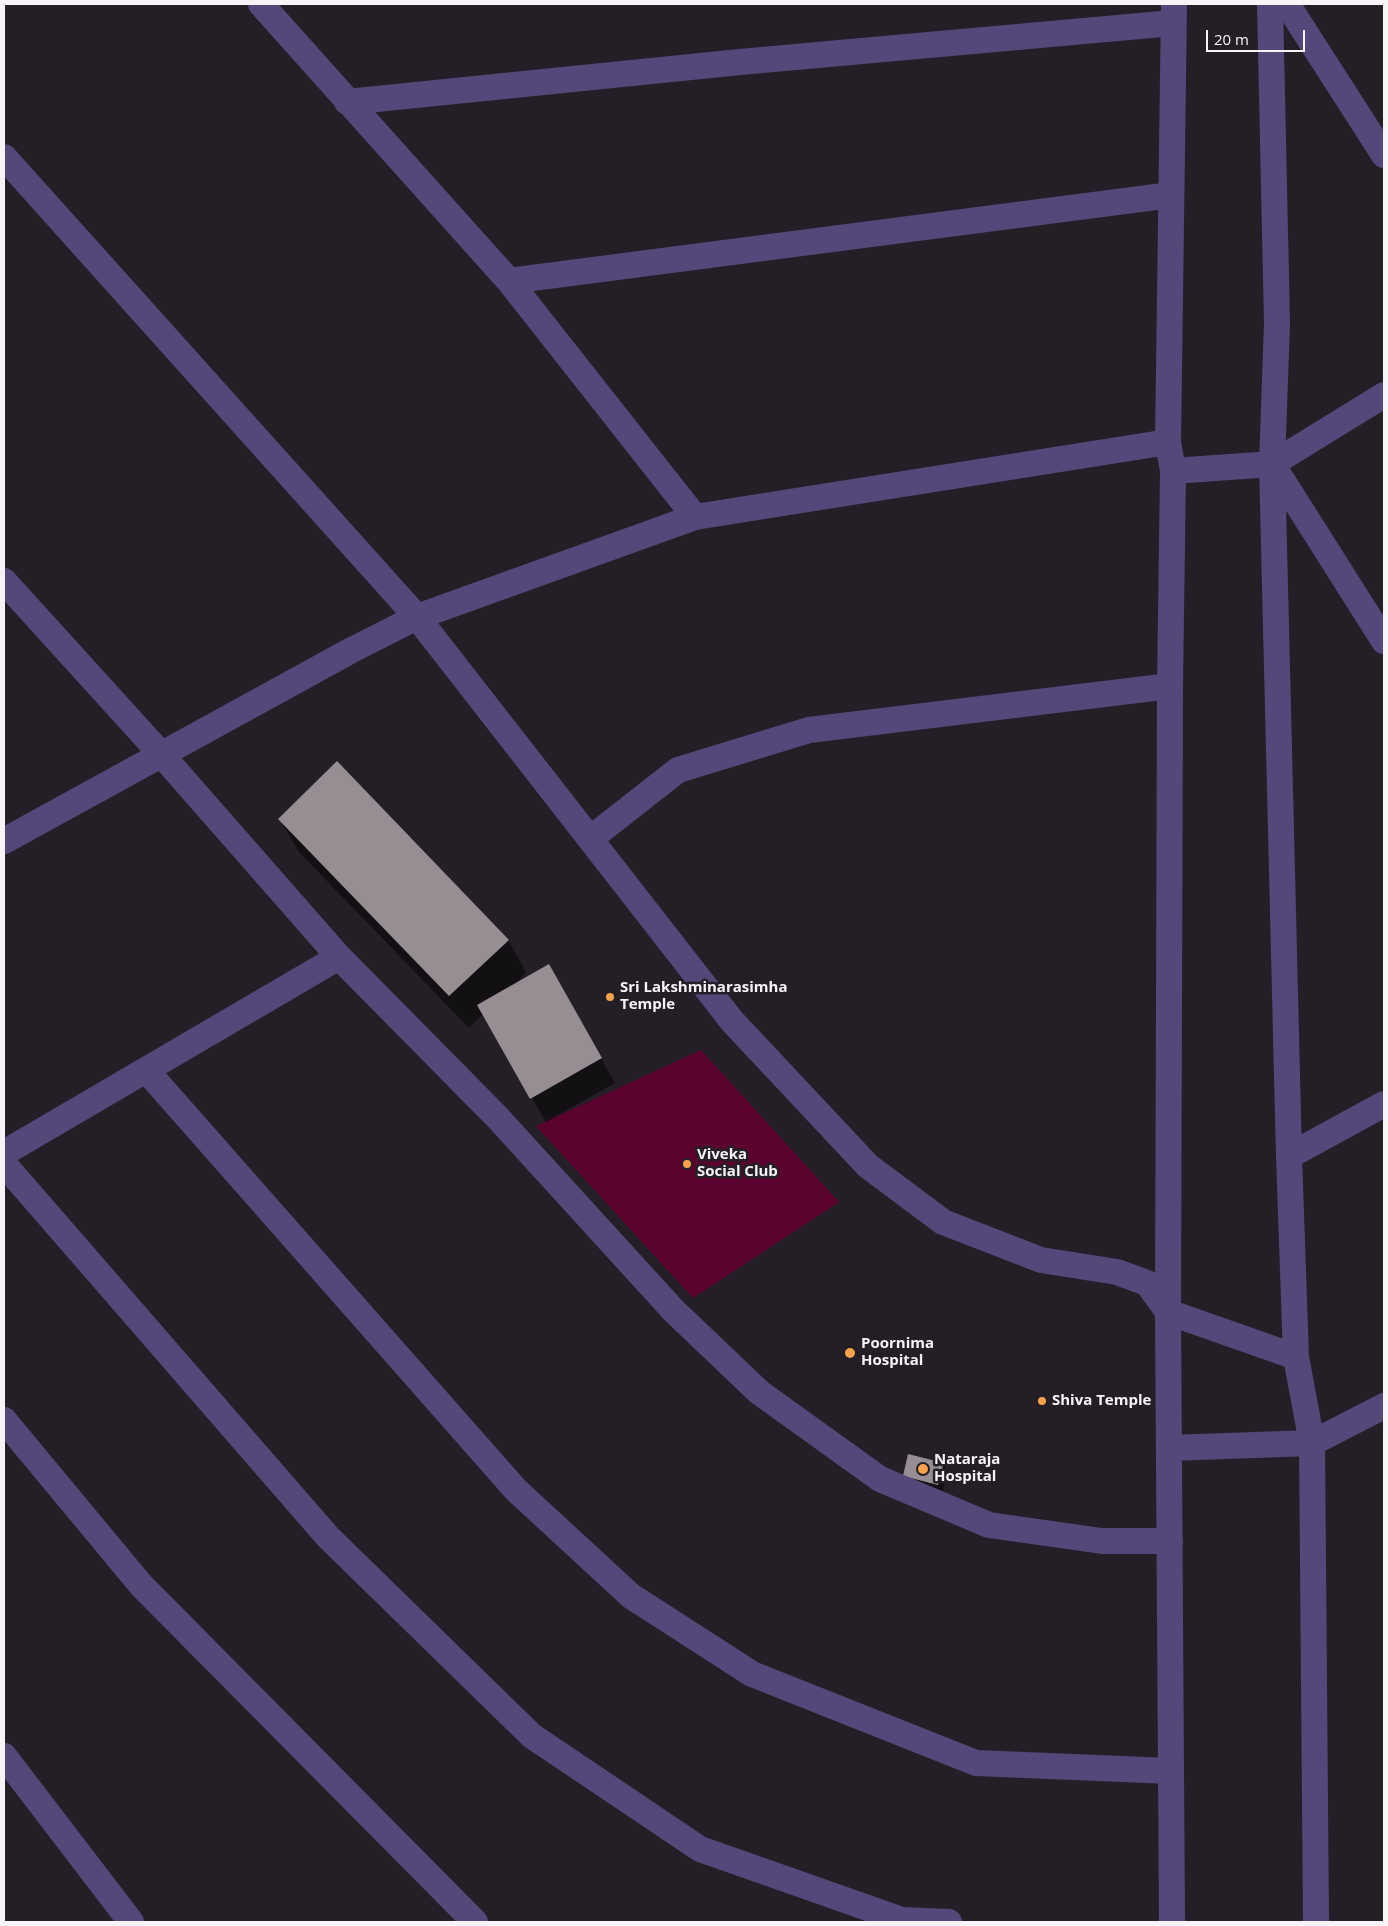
<!DOCTYPE html>
<html>
<head>
<meta charset="utf-8">
<style>
	body { margin:0 }
	#map { position:relative; width:1388px; height:1926px; overflow:hidden; background:#241f26; font-family:"Open Sans",sans-serif }
	canvas { display:block }
	.frame { position:absolute; inset:0; border:5px solid #f7f4f8; pointer-events:none }
	.scale { position:absolute; left:1206px; top:30px; width:99px; height:22px; box-sizing:border-box; border:2px solid #f7f4f8; border-top:0; padding-left:6px; font-size:15px; line-height:18px; white-space:nowrap; color:#f7f4f8; -webkit-text-stroke:4px #241f26; paint-order:stroke }
</style>
</head>
<body>
<div id="map">
<canvas width="1388" height="1926"></canvas>
<div class="frame"></div>
<div class="scale">20 m</div>
</div>
<script>
const g = document.querySelector('canvas').getContext('2d');
g.lineJoin = 'round';
function fillPath(path, color) { g.fillStyle = color; g.fill(path, 'evenodd'); }
const shape = rows => new Path2D(rows.map(r => 'M' + r).join(''));
function strokePath(path, color, width, dash) { g.strokeStyle = color; g.lineWidth = width; g.lineCap = dash ? 'butt' : 'round'; g.setLineDash(dash || []); g.stroke(path); }
function drawText(font, color, halo, rows, align = 'center') {
  g.font = font + ' "Open Sans",sans-serif'; g.lineWidth = 5; g.setLineDash([]); g.textBaseline = 'middle'; g.strokeStyle = halo; g.fillStyle = color; for (const [text, x, y, turn = 0] of rows) {
    g.save(); g.translate(x, y); g.rotate((+turn || 0) * Math.PI / 180); g.textAlign = isNaN(turn) ? turn : align; if (halo) g.strokeText(text, 0, 0); g.fillText(text, 0, 0); g.restore();
  }
}
const green = shape([
	[701,1050,839,1202,693,1298,536,1126]
]);
const shadow = shape([
	[280,819,508,940,526,972,516,984,548,965,615,1083,546,1122,483,1014,469,1028,298,851],
	[943,1464,948,1472,942,1493,904,1476]
]);
const building = shape([
	[337,761,509,940,449,996,278,819],
	[549,964,602,1058,530,1099,477,1005],
	[908,1454,944,1463,938,1485,903,1476]
]);
const street = shape([
	[261,4,509,281,695,517],
	[1270,4,1277,323,1272,464,1289,1156,1296,1357,1312,1443,1316,1922],
	[1287,4,1384,155],
	[347,102,740,62,1173,23],
	[4,157,417,617,732,1021,868,1166,943,1222,1041,1260,1117,1272,1147,1283,1168,1312,1296,1357],
	[509,281,1171,195],
	[1384,395,1272,464,1384,641],
	[1173,471,1272,464],
	[4,581,161,754,339,957,497,1117,674,1311,759,1392,880,1479,989,1525,1102,1541,1170,1541],
	[590,839,678,770,809,730,1170,686],
	[4,841,350,651,417,617,695,517,1168,442],
	[146,1070,516,1490,631,1596,752,1674,976,1763,1171,1771],
	[4,1153,339,957],
	[1289,1156,1384,1104],
	[4,1164,328,1537,532,1736,700,1849,902,1920,949,1922],
	[4,1420,141,1585,475,1922],
	[1169,1448,1312,1443,1384,1406],
	[4,1756,131,1922],
	[1172,1922,1168,1312,1170,686,1173,471,1168,442,1174,4]
]);
const markers = [
	[610,997,5,"#f8a14b"],
	[687,1164,5,"#f8a14b"],
	[850,1353,6,"#f8a14b"],
	[1042,1401,5,"#f8a14b"],
	[923,1469,6,"#f8a14b"]
];
const poiNames = [
	["Sri Lakshminarasimha",620,988],
	["Temple",620,1005],
	["Viveka",697,1155],
	["Social Club",697,1172],
	["Poornima",861,1344],
	["Hospital",861,1361],
	["Shiva Temple",1052,1401],
	["Nataraja",934,1460],
	["Hospital",934,1477]
];
fillPath(green, '#5b022e');
fillPath(shadow, '#0007');
fillPath(building, '#978e94');
strokePath(street, '#55477a', 26);
for (const [x, y, r, color] of markers) { const dot = new Path2D(); dot.arc(x, y, r, 0, 2 * Math.PI); g.fillStyle = color; g.fill(dot); strokePath(dot, '#241f26', 2); }
drawText('bold 15px', '#f7f4f8', '#241f26', poiNames, 'left');
</script>
</body>
</html>
